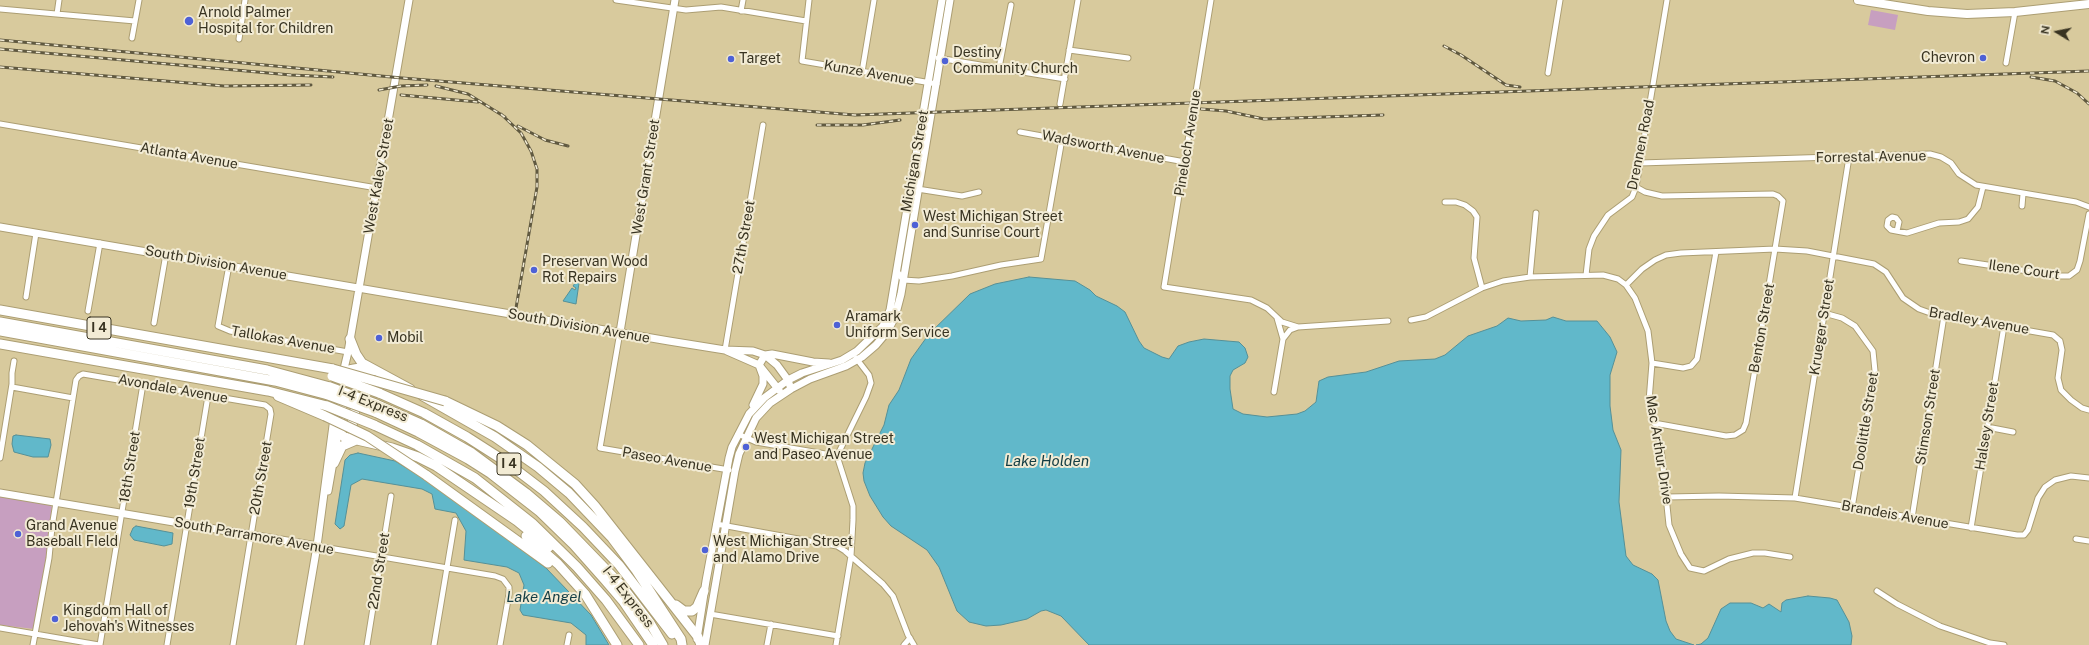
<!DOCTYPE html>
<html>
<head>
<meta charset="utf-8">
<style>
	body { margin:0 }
	#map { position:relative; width:2089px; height:645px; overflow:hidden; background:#d8ca9d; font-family:"Public Sans",sans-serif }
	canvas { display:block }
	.north { position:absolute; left:2037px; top:12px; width:40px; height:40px; -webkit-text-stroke:3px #f2ebd4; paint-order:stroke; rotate:280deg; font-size:11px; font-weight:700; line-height:16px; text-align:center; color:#383321 }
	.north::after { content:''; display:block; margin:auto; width:14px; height:18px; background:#383321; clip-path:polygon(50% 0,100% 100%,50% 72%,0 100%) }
</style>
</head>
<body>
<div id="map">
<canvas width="2089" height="645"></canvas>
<div class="north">N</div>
</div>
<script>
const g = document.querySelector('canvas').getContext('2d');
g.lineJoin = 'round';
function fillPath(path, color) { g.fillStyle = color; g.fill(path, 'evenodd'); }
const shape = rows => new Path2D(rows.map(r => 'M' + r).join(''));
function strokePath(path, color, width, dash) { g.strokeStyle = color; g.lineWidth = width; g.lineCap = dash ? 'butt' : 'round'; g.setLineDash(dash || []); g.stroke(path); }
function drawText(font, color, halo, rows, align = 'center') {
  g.font = font + ' "Public Sans",sans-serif'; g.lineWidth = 4; g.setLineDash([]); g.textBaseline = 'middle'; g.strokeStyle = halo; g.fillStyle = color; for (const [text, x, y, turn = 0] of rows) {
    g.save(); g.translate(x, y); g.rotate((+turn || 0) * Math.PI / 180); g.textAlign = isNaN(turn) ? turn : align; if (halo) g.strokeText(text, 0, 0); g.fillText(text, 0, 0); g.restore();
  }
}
const green = shape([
	[1871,10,1898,15,1895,30,1868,25],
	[0,496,50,505,52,507,46,557,34,629,0,625]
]);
const water = shape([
	[580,276,576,304,563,301,572,288,575,290,576,288,573,286,580,276],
	[1029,277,1075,281,1090,290,1096,296,1117,306,1125,312,1139,341,1144,348,1162,357,1169,359,1178,346,1189,342,1204,339,1239,342,1245,348,1248,357,1245,363,1233,370,1230,376,1230,389,1233,409,1243,414,1267,417,1297,414,1305,411,1316,402,1319,381,1328,377,1366,372,1399,361,1435,359,1445,355,1468,336,1497,326,1508,318,1521,321,1546,320,1553,317,1566,321,1597,321,1610,337,1617,352,1610,375,1610,406,1613,430,1621,450,1619,502,1626,556,1633,565,1652,574,1658,580,1666,621,1670,631,1676,639,1694,645,1089,645,1061,616,1046,610,1041,611,1027,619,1001,625,986,626,969,622,957,611,939,567,927,550,891,526,883,517,870,496,864,481,863,473,865,463,884,425,889,405,899,390,911,359,929,334,970,294,995,284,1029,277],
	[16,435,50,439,51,445,48,457,33,457,14,452,12,444,13,436,16,435],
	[358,453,395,461,428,481,514,544,546,568,591,615,609,645,586,645,586,635,571,623,523,615,520,610,524,585,519,573,507,567,464,560,466,531,456,513,435,509,432,494,422,489,362,479,351,485,344,526,340,529,335,524,345,460,350,455,358,453],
	[136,526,173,533,172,544,164,546,134,540,130,535,133,528,136,526],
	[1808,596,1830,598,1837,600,1849,622,1852,636,1851,645,1696,645,1701,644,1708,638,1721,609,1730,603,1751,603,1763,608,1769,604,1781,612,1782,603,1786,600,1808,596]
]);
const street = shape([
	[616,0,686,10,721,7,806,21],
	[809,0,802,61,937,84],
	[1211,0,1164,287,1251,300,1267,308,1282,322,1298,327,1388,321],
	[0,9,135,21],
	[741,11,743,0],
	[57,14,59,0],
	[132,38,139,0],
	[239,39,245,0],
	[1069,50,1128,58],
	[938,58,1065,79],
	[2006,63,2015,12],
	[999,68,1011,5],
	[862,72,874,0],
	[1548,73,1560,0],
	[1060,104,1078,0],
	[0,124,377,188],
	[1020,132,1185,162],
	[1640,163,1930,154,1941,157,1951,163,1959,174,1976,185,2076,202,2089,207],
	[1636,187,1645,192,1662,196,1773,194,1778,196,1783,201,1746,423,1743,430,1735,435,1726,436,1654,423],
	[911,188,962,196,979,192],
	[1445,202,1456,202,1465,205,1473,211,1477,217,1474,258,1482,288],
	[2022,206,2023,194],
	[1897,231,1899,222,1896,218,1892,217,1888,220,1887,226,1891,230,1907,233,1939,223,1959,222,1968,219,1978,207,1983,187],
	[1961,261,2061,276,2069,276,2077,270,2080,261,2089,214],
	[229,265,218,326,230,331,348,352],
	[897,271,903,280,919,281,952,276,1001,265,1041,259,1062,139],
	[1586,275,1589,249,1594,236,1608,215,1632,197,1636,187,1667,0],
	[1530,277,1536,213],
	[1626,285,1642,269,1655,260,1666,255,1681,253,1775,249,1807,251,1874,264,1886,272,1903,298,1919,309,1933,314,2053,335,2060,341,2062,350,2058,378,2061,390,2071,400,2082,408,2089,410],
	[26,297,36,233],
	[88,311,100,243],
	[1824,313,1842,318,1855,326,1873,351,1875,371,1852,508],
	[1411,320,1426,317,1482,288,1503,281,1530,277,1603,275,1618,279,1626,285,1635,298,1648,331,1652,363,1649,401,1661,448,1669,525,1681,554,1690,568,1704,571,1729,559,1753,553,1765,553,1790,557],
	[154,323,166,254],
	[620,332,600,448,729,470],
	[1283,339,1290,330,1298,327],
	[725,350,763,125],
	[1652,363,1683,368,1691,366,1697,359,1716,252],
	[12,387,73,398],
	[1274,392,1283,339,1277,318],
	[1987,427,2013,432],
	[738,434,756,442,837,456],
	[0,458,12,384,12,373,14,361],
	[1667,497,1719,496,1795,498,2017,535,2024,535,2028,530,2038,498,2045,487,2055,480,2071,476,2089,478],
	[1795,498,1849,157],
	[1912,518,1944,316],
	[716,524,837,546,845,551,883,584,893,596,908,635,914,645],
	[1971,528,2004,326],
	[2076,539,2089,541],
	[317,546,495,576,503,579,509,587,509,594,500,645],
	[1877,591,1897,604,1940,626,1990,643,2004,645],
	[710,614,838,636],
	[0,628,99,645],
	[33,645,49,558,52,527,76,380,79,376,83,374,265,405,270,409,271,414,233,645],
	[100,645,143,384],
	[167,645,208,396],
	[367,645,391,496],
	[434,645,455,520],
	[567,645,569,635],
	[767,645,771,624],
	[836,645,851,556,853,520,853,506,837,456,866,397,871,383,869,375,856,358],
	[904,645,910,638]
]);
const secondary = shape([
	[0,227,669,341,725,350,753,351,765,355,777,365,788,380,791,389],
	[620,332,675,0],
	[727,351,759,365,779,390],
	[338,394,348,352,409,0],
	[753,405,763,384,763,376,759,365,765,355,772,354,813,362,829,363],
	[328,491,348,377],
	[0,493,317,546],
	[697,639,706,581,729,458,732,447,749,414,764,398,788,380,802,373,842,360,857,351,883,326,890,310,942,0],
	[300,645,317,546,334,418],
	[705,645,735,471,739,454,756,418,770,403,791,389,810,379,846,366,862,357,876,345,887,332,895,317,901,294,950,0]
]);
const primary = shape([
	[1858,0,1928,11,1967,14,2015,12,2089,4]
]);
const highway = shape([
	[0,310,333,369],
	[0,322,267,370,330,387],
	[0,331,275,381,328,395],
	[350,339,356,354,362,363,410,389],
	[0,344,268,391,327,406],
	[343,376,349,370,354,369,360,368,371,372],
	[379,393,424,413,467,437,506,462,544,491,583,527,619,565,672,634],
	[278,396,325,416],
	[423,396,495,437,538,467,569,493,612,538,636,570,681,639,682,645],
	[336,401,336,423,340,433,344,437,392,448,418,457,436,466,517,521,549,547],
	[445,401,497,426,527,445,575,484,595,506,698,637,701,645],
	[376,404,421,424,472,453,526,493,560,522,621,585,650,623,663,645],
	[375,412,418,432,468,459,490,473,540,512,574,545,605,580,623,601,653,645],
	[374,425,417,445,475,478,532,523,577,567,606,600,639,645],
	[354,435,352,423,362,380],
	[334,463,342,446,356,440],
	[426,475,548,563],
	[526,536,558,564,585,594,617,645],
	[676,605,684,611,692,611,697,607,704,591]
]);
const rail = shape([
	[0,40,402,78,855,115,2089,71],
	[1444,46,1461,55,1506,85,1520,87],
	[0,49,291,75,333,77],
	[0,67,224,86,311,85],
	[2031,77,2055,81,2077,93,2089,104],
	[436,86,468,94,505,117],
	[379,90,401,86,427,85],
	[401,95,478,102],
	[1201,109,1226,111,1264,119,1383,115],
	[501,114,521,133,531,151,537,169,537,187,516,308],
	[817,125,863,125,900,120],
	[518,126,545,140,568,146]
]);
const highwayBridge = shape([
	[333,369,445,401],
	[332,376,379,393],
	[330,387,376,404],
	[328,395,375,412],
	[327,406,374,425],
	[325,416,367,436,426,475]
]);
const markers = [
	[189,21,5,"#4e61d6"],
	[1983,58,4,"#4e61d6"],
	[731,59,4,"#4e61d6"],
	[945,61,4,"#4e61d6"],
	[915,225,4,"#4e61d6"],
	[534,270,4,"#4e61d6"],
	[837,325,4,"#4e61d6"],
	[379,338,4,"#4e61d6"],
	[746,447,4,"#4e61d6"],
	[18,534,4,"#4e61d6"],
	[705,550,4,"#4e61d6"],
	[55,619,4,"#4e61d6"]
];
const shields = [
	[99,328,24],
	[509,464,24]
];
const shieldNames = [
	["I 4",99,328],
	["I 4",509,464]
];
const poiNames = [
	["Arnold Palmer",198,13],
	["Hospital for Children",198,29],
	["Destiny",953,53],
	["Community Church",953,69],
	["Chevron",1975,58,"right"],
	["Target",739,59],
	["West Michigan Street",923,217],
	["and Sunrise Court",923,233],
	["Preservan Wood",542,262],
	["Rot Repairs",542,278],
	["Aramark",845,317],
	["Uniform Service",845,333],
	["Mobil",387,338],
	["West Michigan Street",754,439],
	["and Paseo Avenue",754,455],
	["Grand Avenue",26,526],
	["Baseball FIeld",26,542],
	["West Michigan Street",713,542],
	["and Alamo Drive",713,558],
	["Kingdom Hall of",63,611],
	["Jehovah's Witnesses",63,627]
];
const streetNames = [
	["Kunze Avenue",869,73,10],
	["Pineloch Avenue",1188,143,-81],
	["Drennen Road",1641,145,-79],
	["Wadsworth Avenue",1103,147,11],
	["Atlanta Avenue",189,156,10],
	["Forrestal Avenue",1871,157,-1],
	["Michigan Street",915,161,-80],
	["West Kaley Street",379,176,-80],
	["West Grant Street",646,177,-81],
	["27th Street",744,237,-80],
	["South Division Avenue",216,263,10],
	["Ilene Court",2024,270,8],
	["Bradley Avenue",1979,321,10],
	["South Division Avenue",579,326,10],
	["Krueger Street",1822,327,-81],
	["Benton Street",1762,328,-80],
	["Tallokas Avenue",283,340,10],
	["Avondale Avenue",173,389,10],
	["I-4 Express",373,404,22],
	["Stimson Street",1928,417,-81],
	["Doolittle Street",1866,421,-81],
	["Halsey Street",1987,426,-81],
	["Mac Arthur Drive",1659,450,81],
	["Paseo Avenue",667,460,10],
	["18th Street",130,467,-81],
	["19th Street",195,473,-81],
	["20th Street",261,478,-80],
	["Brandeis Avenue",1895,515,10],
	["South Parramore Avenue",254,536,10],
	["22nd Street",379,571,-81],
	["I-4 Express",628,597,52]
];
const waterNames = [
	["Lake Holden",1047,461],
	["Lake Angel",544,597]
];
fillPath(green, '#c79fc0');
fillPath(water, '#61b8ca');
strokePath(water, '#559097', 1);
strokePath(street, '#ac9e73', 7);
strokePath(secondary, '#ac9e73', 9);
strokePath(primary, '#ac9e73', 10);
strokePath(highway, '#ac9e73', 11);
strokePath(street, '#fff', 5);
strokePath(secondary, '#fff', 7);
strokePath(primary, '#fff', 8);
strokePath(highway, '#fff', 9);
strokePath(rail, '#605940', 3);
strokePath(rail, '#f2ebd4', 1.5, [4.5]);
strokePath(highwayBridge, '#ac9e73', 11, []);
strokePath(highwayBridge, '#fff', 9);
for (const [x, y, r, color] of markers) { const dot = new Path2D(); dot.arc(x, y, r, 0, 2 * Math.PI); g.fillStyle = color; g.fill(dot); strokePath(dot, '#f2ebd4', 1.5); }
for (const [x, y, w] of shields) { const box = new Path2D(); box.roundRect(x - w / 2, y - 11, w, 22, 3); g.fillStyle = '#f2ebd4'; g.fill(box); strokePath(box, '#383321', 1); }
drawText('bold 13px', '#383321', null, shieldNames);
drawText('14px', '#383321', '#f2ebd4', poiNames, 'left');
drawText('14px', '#383321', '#f2ebd4', streetNames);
drawText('italic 15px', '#133d44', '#f2ebd4', waterNames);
</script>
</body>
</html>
